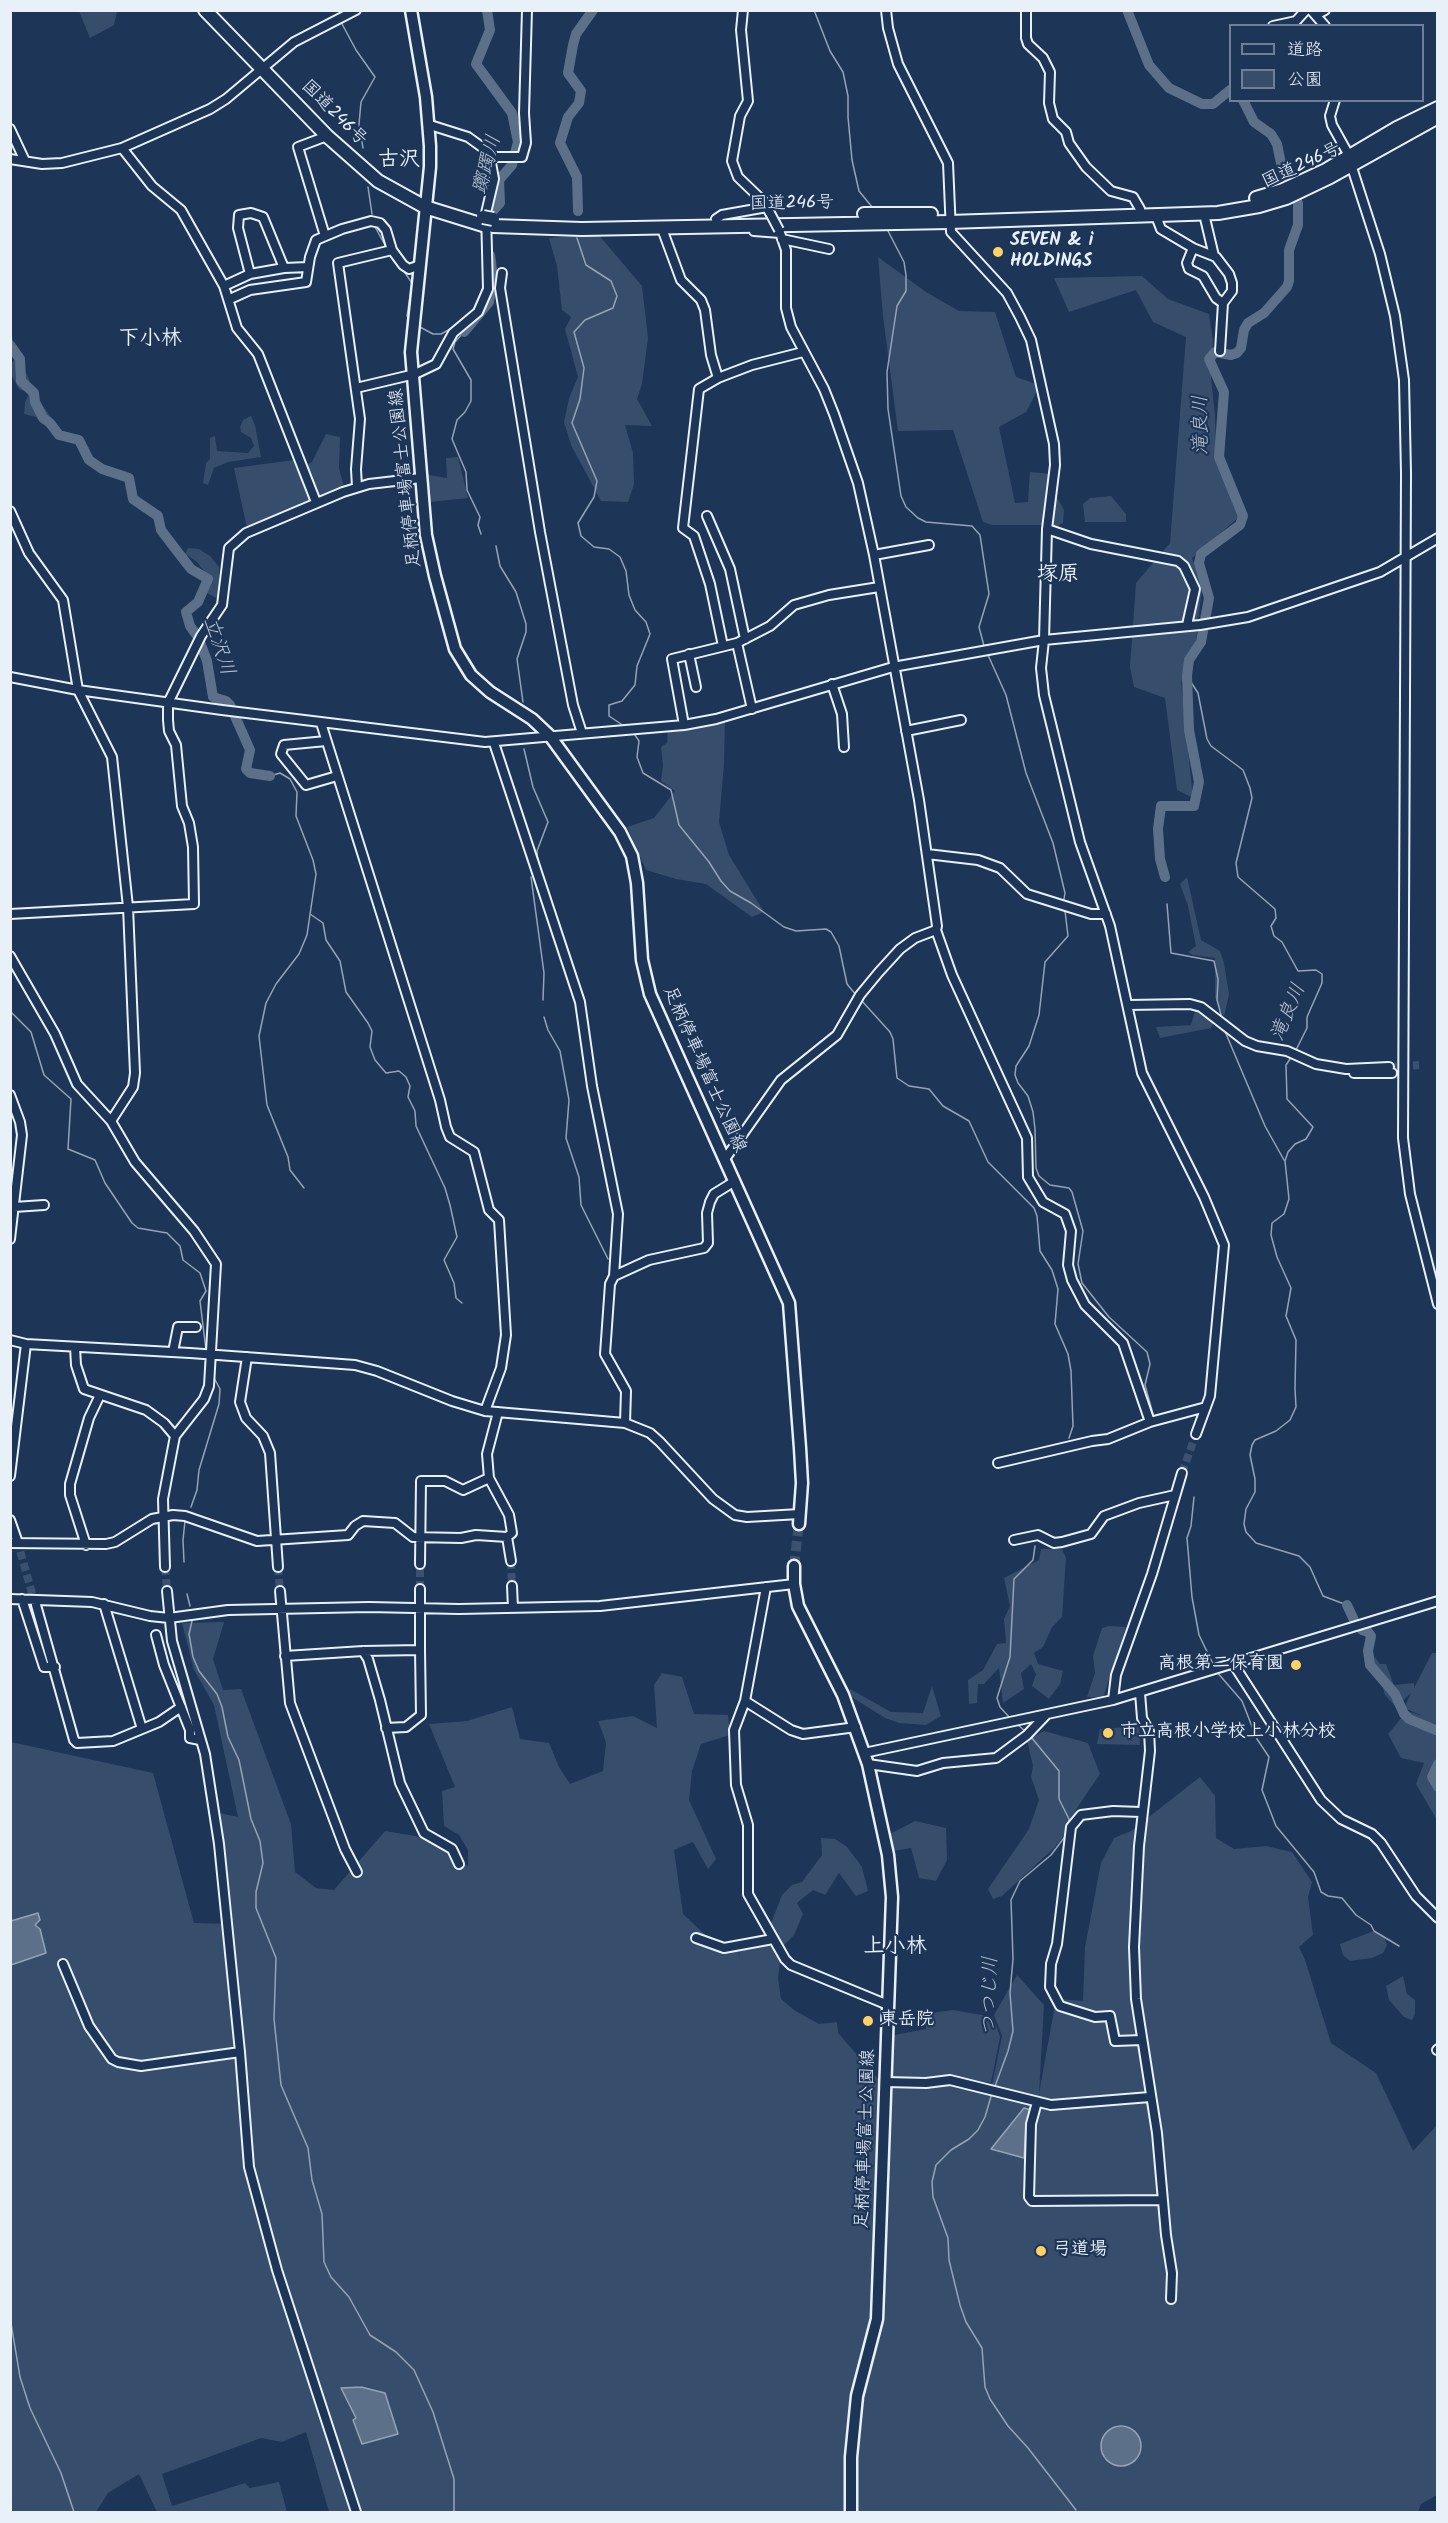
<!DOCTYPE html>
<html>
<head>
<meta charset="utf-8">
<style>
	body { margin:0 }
	#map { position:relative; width:1448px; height:2523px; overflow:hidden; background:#1d3557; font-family:Kalam,"Klee One",sans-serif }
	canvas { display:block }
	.frame { position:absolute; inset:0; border:12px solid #e8f1f8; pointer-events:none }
	.legend { position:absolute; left:1229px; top:24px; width:195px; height:78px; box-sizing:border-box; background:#1d3557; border:2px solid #6e8097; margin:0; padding:8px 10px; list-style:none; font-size:18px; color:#e8f1f8 }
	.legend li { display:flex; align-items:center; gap:12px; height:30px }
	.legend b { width:30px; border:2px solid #6e8097 }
</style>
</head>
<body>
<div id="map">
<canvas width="1448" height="2523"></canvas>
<div class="frame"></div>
<ul class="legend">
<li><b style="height:8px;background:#1d3557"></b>道路</li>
<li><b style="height:16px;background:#374d6c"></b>公園</li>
</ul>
</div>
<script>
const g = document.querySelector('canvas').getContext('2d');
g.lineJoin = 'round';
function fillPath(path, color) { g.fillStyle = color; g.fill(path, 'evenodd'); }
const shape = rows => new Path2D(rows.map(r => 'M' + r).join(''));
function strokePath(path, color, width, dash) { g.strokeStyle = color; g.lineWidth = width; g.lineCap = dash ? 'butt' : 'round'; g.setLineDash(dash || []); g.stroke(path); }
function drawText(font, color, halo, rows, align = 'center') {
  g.font = font + ' Kalam,"Klee One",sans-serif'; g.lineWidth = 4.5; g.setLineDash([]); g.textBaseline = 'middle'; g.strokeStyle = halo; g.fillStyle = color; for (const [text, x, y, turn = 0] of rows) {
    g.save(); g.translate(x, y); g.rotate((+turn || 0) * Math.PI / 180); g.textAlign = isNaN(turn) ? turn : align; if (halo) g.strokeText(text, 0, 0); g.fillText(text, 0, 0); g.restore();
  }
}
const green = shape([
	[79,11,117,11,114,25,90,38],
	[598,234,642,286,648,338,642,384,637,399,652,426,625,425,633,453,634,484,628,502,601,501,571,445,564,422,569,398,578,377,565,329,571,317,562,310,557,266,549,238],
	[878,257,926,292,959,311,995,312,1016,377,1036,384,1037,391,1026,412,999,427,1015,503,1028,502,1030,472,1051,474,1042,525,992,525,983,522,953,430,898,431,883,316],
	[1142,276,1168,299,1209,314,1213,341,1211,378,1215,415,1216,457,1239,517,1192,558,1202,588,1195,649,1181,682,1193,798,1177,790,1165,698,1134,687,1130,667,1136,583,1170,543,1186,337,1153,322,1136,290,1069,312,1054,278],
	[11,330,14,345,21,352,23,366,38,399,63,434,49,429,36,417,24,414,25,403,29,393,19,389,11,374,11,365,14,360,11,354],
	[251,416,255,425,261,457,228,462,214,468,208,485,203,483,206,463,210,459,210,438,215,436,217,451,248,453,254,446,251,438,241,432,240,427,243,420],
	[326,434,340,437,339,468,344,487,316,500,302,468,312,462],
	[458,457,468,498,430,502,426,495,424,474,447,478,446,458],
	[294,460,309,501,247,528,234,468],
	[1111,496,1126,514,1126,522,1085,522,1083,504,1090,498],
	[1058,499,1064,510,1063,523,1052,529,1051,500],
	[188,548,199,549,210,556,219,567,220,600,207,593,210,578,196,561,185,554],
	[725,719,724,764,719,822,729,855,764,912,752,917,706,884,676,879,646,870,627,827,654,818,675,791,661,781,663,766,661,747,667,743,668,731],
	[1187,877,1201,940,1220,951,1224,963,1229,994,1224,1017,1215,997,1215,958,1193,955,1188,952,1196,946,1188,906,1180,884],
	[1195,1011,1214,1022,1211,1028,1160,1038,1156,1027,1191,1025],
	[1041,1549,1062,1549,1066,1558,1062,1617,1052,1627,1043,1647,1034,1653,1038,1664,1063,1671,1060,1684,1049,1699,1032,1686,1036,1674,1031,1664,1021,1673,1024,1689,1003,1703,999,1668,984,1684,978,1684,977,1703,969,1704,968,1680,983,1670,997,1644,1006,1643,1004,1619,1010,1606,1004,1578,1039,1560],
	[224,1622,213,1659,223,1690,241,1689,291,1824,295,1872,316,1888,334,1890,385,1831,415,1836,442,1845,454,1858,468,1866,468,1850,459,1835,444,1826,442,1791,455,1787,429,1724,467,1721,512,1707,520,1739,549,1743,559,1767,570,1784,603,1771,606,1742,598,1721,633,1716,657,1728,654,1685,662,1673,682,1677,694,1714,728,1715,730,1735,701,1744,692,1771,689,1800,716,1859,708,1869,693,1842,674,1850,683,1914,716,1945,738,1941,739,1959,740,1945,773,1939,781,1952,778,1979,781,1999,794,2010,819,2024,837,2022,838,2033,881,2082,921,2081,952,2076,920,2080,892,2078,894,2035,926,2029,924,2014,953,2010,993,2017,1000,2037,991,2083,955,2077,992,2085,1002,2036,994,2015,1017,1975,1044,2005,1039,2094,1056,1999,1083,2001,1085,1947,1101,1863,1114,1838,1131,1831,1200,1777,1215,1796,1216,1838,1234,1849,1266,1846,1292,1852,1312,1882,1308,1897,1313,1935,1299,1947,1305,1960,1331,2043,1376,2073,1413,2151,1437,2125,1437,2495,1421,2504,1418,2512,329,2512,306,2432,282,2442,261,2438,162,2474,172,2506,245,2483,250,2488,279,2482,287,2512,157,2512,139,2474,108,2493,96,2512,11,2512,11,1742,153,1773,194,1923,232,1924,219,1813,238,1817,214,1705,194,1670,182,1623],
	[1109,1626,1126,1627,1103,1698,1087,1697,1095,1673,1093,1656,1102,1628],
	[1432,1653,1437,1653,1437,1820,1416,1784,1424,1763,1401,1758,1388,1734,1407,1711,1423,1716,1404,1708,1411,1693,1396,1707,1385,1695,1381,1681,1371,1665,1373,1655,1380,1664,1386,1664,1394,1685,1414,1683,1414,1688],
	[932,1686,941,1716,926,1725,899,1723,885,1718,850,1696,850,1689,891,1712,923,1713],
	[1139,1726,1140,1745,1097,1744,1100,1729],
	[1044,1731,1088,1743,1100,1774,1077,1808,1069,1830,1054,1848,1002,1896,993,1899,988,1889,1029,1829,1039,1800,1031,1777,1033,1766,1027,1740],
	[915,1821,946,1828,947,1860,936,1881,919,1878,911,1848,893,1851,886,1836],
	[821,1838,835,1839,847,1847,862,1867,868,1891,856,1896,839,1873,825,1895,813,1890,797,1903,803,1914,794,1935,780,1949,770,1926,782,1895,792,1885,802,1882,822,1855],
	[1374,1931,1384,1936,1387,1945,1383,1953,1372,1958,1350,1961,1343,1955,1340,1944],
	[1403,1976,1407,1994,1415,2000,1415,2014,1412,2020,1404,2017,1389,2000,1386,1986]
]);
const water = shape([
	[38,1913,40,1920,35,1925,40,1929,46,1953,11,1965,11,1921,38,1913],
	[1024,2108,1031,2110,1026,2126,1024,2158,991,2149,1024,2108],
	[361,2387,385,2393,398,2434,362,2444,353,2420,356,2418,341,2388,361,2387],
	'1101 2446a20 20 0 1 1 40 0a20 20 0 1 1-40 0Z'
]);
const stream = shape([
	[814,10,830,51,843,72,848,96,848,117,852,160,859,191,872,207],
	[341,22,356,50,375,77,361,102,359,124,363,148],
	[368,187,372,214],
	[374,225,386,247],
	[887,229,904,262,906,275,906,291,897,306,887,372,888,409,901,496,906,507,918,518,926,522,972,526,980,535,989,594,979,627,984,646],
	[577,238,586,265,611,281,617,296,613,308,585,320,574,332,584,368,580,399,572,423,597,481,594,497,578,523,581,536,594,547,609,549,620,557,626,571,629,595,635,610,646,622,650,634,637,666,635,685,622,701,609,705,609,716,624,726],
	[403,270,412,283,407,316],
	[420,327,433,334,441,334,454,327],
	[464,332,455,342,453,349,471,380,471,401,465,412,457,420,452,439,466,472,467,490,480,517,478,525,481,534],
	[496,546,500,566,516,592,526,624,526,632,517,659,523,702],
	[988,655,1006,695,1026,773,1053,843,1065,893,1064,899],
	[1187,676,1198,693,1207,739,1211,746,1243,770,1250,788,1252,798,1236,863,1238,877,1275,909,1276,918,1271,926,1274,936,1282,942,1298,971,1316,970,1322,974,1322,983,1307,1017,1307,1028,1295,1052],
	[633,732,639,741,637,757,643,773,671,790,679,825,709,862,721,881,730,891,751,903,784,927,796,931,826,929,831,932,839,946,847,984,856,995],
	[524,749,533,787,548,822,537,851,538,862],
	[270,776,280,773,290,779,297,792,296,816,313,860,316,874,307,935,299,954,276,984,266,1003,259,1036,267,1105,288,1157,290,1170,304,1188],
	[531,877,544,973,543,1000],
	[1167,904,1171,953,1214,961,1218,979,1217,1000,1222,1018],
	[1065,911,1068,936,1045,962,1039,1015,1029,1046,1016,1066,1015,1075,1018,1083,1028,1096,1033,1112,1035,1129,1036,1168,1039,1176,1050,1185,1069,1188,1072,1192,1083,1231,1078,1264,1082,1283,1109,1317,1147,1352,1150,1364,1145,1385,1153,1414],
	[310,914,323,923,326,940,340,961,346,992,368,1023,372,1031,370,1047,375,1060,386,1073,399,1071,406,1077,410,1086,408,1097,415,1111,416,1126,445,1188,450,1205,457,1237,444,1260,454,1283,456,1298,462,1303],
	[861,1000,890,1032,893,1039,897,1078,909,1086,929,1089,943,1106,969,1121,988,1162,1034,1208,1037,1216,1040,1251,1052,1270,1058,1289,1055,1324,1068,1354,1071,1371,1073,1426,1069,1438],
	[10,1011,31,1032,44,1075,71,1099,68,1149,95,1160,105,1183,132,1223,138,1228,167,1233,180,1246,183,1260,200,1273,206,1291,200,1301,206,1350],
	[544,1017,548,1030,560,1051,569,1100,566,1138,579,1177,581,1205,608,1259],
	[1224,1029,1265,1126,1284,1160],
	[1292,1056,1286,1065,1287,1099,1313,1127,1306,1139,1295,1144,1288,1152,1285,1161,1289,1199,1284,1214,1272,1223,1271,1235,1277,1257,1291,1288,1286,1316,1296,1340,1295,1389,1296,1407,1290,1420,1276,1431,1255,1440,1252,1445,1250,1455,1255,1479,1255,1492,1246,1509,1244,1524,1246,1532,1256,1543,1299,1556,1310,1567,1323,1596,1347,1605],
	[1194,1497,1191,1526,1187,1538,1192,1597,1199,1635,1214,1666],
	[191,1507,197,1490,199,1470,219,1404,220,1389,213,1376],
	[184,1562,183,1540,185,1521],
	[187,1594,190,1606],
	[192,1621,189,1634,193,1657,199,1671,217,1694,222,1707,228,1737,239,1760,251,1819,260,1841,263,1863,256,1892,256,1908,276,1958,274,2019,281,2085,308,2148,312,2180,322,2214,324,2262,331,2277,349,2297,370,2335,396,2352,414,2370,433,2412,454,2479,454,2512],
	[1216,1671,1242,1701,1257,1739,1269,1757,1262,1790,1276,1826,1314,1872,1321,1892,1328,1896,1342,1898,1356,1915,1371,1925,1374,1931,1399,1946],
	[1010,1718,1000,1707,997,1698,1010,1657,1014,1579,1033,1560,1035,1546],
	[1016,1723,1026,1732],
	[1031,1737,1059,1771,1059,1799,1069,1819,1069,1824],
	[994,2089,1008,2051,1013,2031,1010,1993,1013,1959,1011,1900,1020,1881,1051,1855,1067,1834],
	[992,2093,985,2117,978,2130,969,2139,951,2150,936,2165,932,2182,933,2197,948,2238,949,2260,960,2305,966,2322,982,2348,985,2387,990,2399,1008,2426,1028,2448,1076,2510],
	[10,2317,20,2377,30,2408,61,2473,74,2512]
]);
const river = shape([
	[487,10,490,30,476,64,512,113,518,142,512,165,499,180,500,203,492,212,491,224],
	[1127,10,1149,65,1169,88,1202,104,1213,104,1230,90],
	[578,211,577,177,560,143,568,117,579,103,581,91,568,73,573,45,576,34,593,10],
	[464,332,489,302,493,278,490,255],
	[10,345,20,359,21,381,34,393,35,402,43,418,50,423,59,435,79,440,89,460,102,469,129,478,133,499,158,516,161,530,177,551,191,569,208,579,198,602,186,612,190,626,198,637,207,661,213,697,226,701,230,705,250,750,246,769,250,773,270,776],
	[1165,877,1160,859,1158,829,1161,806,1194,806,1199,782,1189,730,1187,676,1189,660,1201,642,1209,598,1199,563,1201,554,1240,525,1243,516,1219,457,1224,392,1209,359,1215,352,1231,355,1237,353,1241,348,1244,330,1248,323,1264,313,1287,287,1289,281,1289,250,1298,225,1298,203,1282,168,1277,144,1271,134,1254,122,1243,100],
	[1347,1605,1354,1620],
	[1362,1630,1368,1632,1371,1636,1368,1651,1370,1665,1395,1694,1404,1714,1409,1719,1438,1731],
	[1438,1764,1432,1777,1438,1787]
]);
const minorTunnel = shape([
	[1389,1067,1419,1065],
	[1182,1473,1196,1434],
	[17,1540,35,1604],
	[511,1561,512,1586],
	[165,1567,167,1591],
	[278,1567,280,1591],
	[420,1589,420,1564]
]);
const majorTunnel = shape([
	[794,1566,799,1524]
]);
const minor = shape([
	[743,10,741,30,748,101,740,116,732,161,738,177,763,201,770,213],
	[886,10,888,28,898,64,948,163,951,232,1007,293,1020,317,1031,340,1054,444,1055,465,1047,529,1044,640,1041,668,1044,695,1080,842,1110,926,1142,1073,1204,1197,1224,1245,1210,1396,1196,1434],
	[1026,10,1026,38,1028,44,1043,58,1050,72,1049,103,1053,119,1066,132,1069,143,1086,167,1111,191,1133,197,1140,209],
	[1311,10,1325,26],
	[1316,15,1325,10],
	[1273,26,1296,21,1306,10],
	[1335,100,1330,116,1332,125,1347,152,1380,254,1395,316,1404,380,1406,473,1403,1138,1410,1194,1438,1304],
	[10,129,25,161],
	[122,148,152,186,181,210,224,286,237,328,258,354,316,502],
	[490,157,522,157,526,143,524,113,527,10],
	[10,159,42,164,62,163,122,148,210,109,226,99,294,42,356,10],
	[1204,214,1214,256],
	[1156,216,1161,229,1193,248,1216,257,1229,274,1232,283,1232,291,1223,303,1220,351],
	[716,219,722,215,767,207],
	[661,226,681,280,701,300,705,310,711,355,718,378],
	[754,231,780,233],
	[325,236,298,147,327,136],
	[782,239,829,249],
	[1193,248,1187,263,1189,269,1203,276,1216,298,1223,303],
	[502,273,500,288,540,532,573,705,582,733],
	[250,274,238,228,239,215,251,213,263,217,284,268],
	[224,286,250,274,284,268,308,267],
	[230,299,250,290,306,282,310,257,316,240,342,229,371,221,380,223,386,230,392,250,403,265,409,269,420,265],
	[356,388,415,374,436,364,453,333,478,312,488,289,486,213,494,179,490,157,486,150,468,137,430,125],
	[357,487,356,469,360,419,338,263,392,250],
	[10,511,29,553,63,600,78,690,112,757,128,907,135,1073,133,1087,111,1121],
	[707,516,730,569,745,639],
	[1047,529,1091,544,1178,561,1184,566,1195,589,1187,625],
	[874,555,929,545],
	[737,643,752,709],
	[723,646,710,584,694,536,683,528,699,389,718,378,752,365,803,352],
	[689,654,696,687],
	[10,677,78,690,222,710,485,742,684,725,716,719,893,667,1044,640,1200,625,1248,617,1380,572,1438,538],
	[832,684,842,714,844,747],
	[321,723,440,1100,446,1127,450,1137,474,1152,489,1210,499,1220,506,1335,501,1368,485,1411],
	[684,725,672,659,737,643,770,626,794,605,829,595,879,587],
	[906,731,961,720],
	[326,741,284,745,281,754,306,785,337,776],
	[494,743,580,1002,592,1086,618,1214,614,1276],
	[927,854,978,860,1000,868,1027,894,1091,914,1106,914],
	[10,914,194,904,193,847,189,823,182,806,176,745,169,731,168,720,168,703,201,636,222,605,229,548,246,533,343,492,369,484,421,478],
	[936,930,952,975,1027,1138,1028,1177,1043,1202,1065,1214,1071,1231,1068,1265,1072,1280,1085,1305,1123,1343,1150,1422],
	[10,956,55,1034,77,1084,111,1121,135,1162,194,1231,216,1264,209,1386,204,1399,175,1436,163,1499,165,1567],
	[1128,1005,1190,1004,1201,1007,1245,1041,1257,1046,1287,1051,1316,1064,1346,1069,1389,1067],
	[1354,1073,1392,1073],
	[10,1095,20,1122,22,1135,10,1239],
	[725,1159,781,1080,837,1035,860,995,879,972,900,949,915,938,936,930,937,926,919,800,874,555,858,483,834,414,824,389,791,327,786,308,786,250,779,230],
	[14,1207,44,1205],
	[10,1340,26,1344,190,1353,355,1365,377,1371,452,1401,485,1411,625,1423,650,1433,660,1442,713,1499,735,1515,747,1517,800,1514],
	[75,1347,76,1365,84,1389,146,1410,164,1423,175,1436],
	[173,1352,178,1327,196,1327],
	[247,1357,240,1402,246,1418,263,1436,270,1453,278,1567],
	[498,1412,487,1454,489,1478,509,1515,512,1533,507,1537,511,1561],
	[625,1423,626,1391,605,1354,610,1284,614,1276,649,1260,704,1248,708,1243,707,1213,710,1202,714,1194,735,1181],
	[998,1463,1092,1441,1108,1439,1150,1422,1206,1407],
	[10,1476,26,1344],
	[10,1520,17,1540],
	[1014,1540,1038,1535,1054,1543,1062,1542,1091,1534,1104,1516,1139,1503,1175,1495],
	[10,1543,106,1544,115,1542,152,1519,173,1515,185,1516,257,1541,348,1535,355,1526,363,1521,395,1523,413,1537,461,1538,476,1535,507,1537],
	[86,1545,70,1495,70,1484,89,1418,100,1395],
	[420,1564,421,1481,445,1481,463,1490,489,1478],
	[512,1586,513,1608],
	[766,1587,745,1701,734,1730,736,1785,748,1825,748,1894,785,1959,791,1965,888,2005],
	[167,1591,172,1641,205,1754,219,1844,240,2052,249,2167,277,2270,356,2512],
	[280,1591,290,1703,345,1849,357,1872],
	[10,1599,92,1602,150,1616,169,1618,228,1610,369,1607,459,1609,600,1606,794,1584],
	[22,1599,44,1667,55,1667],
	[104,1604,142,1729],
	[36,1605,74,1740,77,1743,113,1741,159,1722,181,1707],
	[156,1635,164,1665,190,1730,190,1738,200,1740],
	[363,1651,368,1659,380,1700,400,1783,424,1833,452,1849,459,1864],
	[285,1656,363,1651,420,1650,420,1589],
	[1234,1665,1321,1800,1341,1819,1372,1834,1381,1843,1416,1896,1438,1918],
	[1140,1693,1142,1718,1149,1731,1150,1751,1139,1846,1134,1947,1136,1999,1157,2133,1166,2235,1172,2273,1171,2299],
	[1113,1700,1116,1675,1152,1574,1182,1473],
	[745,1701,791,1730,803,1734,856,1727],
	[386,1728,406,1727,421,1715,420,1650],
	[864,1753,1113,1700,1438,1601],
	[868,1764,917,1771,943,1763,996,1758,1027,1735,1046,1715],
	[1141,1812,1113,1811,1081,1815,1071,1827,1057,1944,1051,1964,1050,1987,1060,2006,1095,2017,1110,2016,1115,2041,1142,2040],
	[696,1938,724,1948,773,1939],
	[63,1964,89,2026,112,2059,118,2062,141,2066,240,2052],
	[1437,2050,1438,2049],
	[886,2082,926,2083,950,2080,1051,2105,1150,2097],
	[1037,2102,1031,2124,1029,2197,1032,2201,1162,2200]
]);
const major = shape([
	[411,10,426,97,430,146,430,167,411,352,426,535,435,576,455,649,471,675,490,692,532,719,550,736,620,832,632,856,637,883,642,960,650,994,789,1303,800,1448,802,1483,799,1524],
	[794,1566,794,1584,798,1606,843,1695,868,1764,888,1855,892,1897,877,2319,857,2396,851,2457,851,2512]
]);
const highway = shape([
	[205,10,327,136,378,181,425,207,483,225],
	[1256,198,1283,190,1326,170,1397,128,1438,108],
	[864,214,931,214],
	[493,226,582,229,949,222,1218,213,1259,206,1286,198,1330,177,1438,117]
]);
const minorBridge = shape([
	[770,213,779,230]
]);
const highwayBridge = shape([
	[483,217,493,219]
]);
const markers = [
	[998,252,6,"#ffd166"],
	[1296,1665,6,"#ffd166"],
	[1108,1733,6,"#ffd166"],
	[868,2021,6,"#ffd166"],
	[1041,2251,6,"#ffd166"]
];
const streetNames = [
	["国道246号",333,114,45],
	["国道246号",1302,167,-25],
	["国道246号",792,205,-1],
	["足柄停車場富士公園線",407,478,-96],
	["足柄停車場富士公園線",703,1070,66],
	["足柄停車場富士公園線",867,2139,-88]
];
const poiNames = [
	["SEVEN & i",1010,242],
	["HOLDINGS",1010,263],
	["高根第二保育園",1284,1665,"right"],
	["市立高根小学校上小林分校",1120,1733],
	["東岳院",880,2021],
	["弓道場",1053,2251]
];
const waterNames = [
	["躑躅川",489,165,-75],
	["滝良川",1203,425,-91],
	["立沢川",217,647,72],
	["滝良川",1290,1013,-67],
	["つつじ川",992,1996,-89]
];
const quarterNames = [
	["古沢",399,161],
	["下小林",150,340],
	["塚原",1058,576],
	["上小林",895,1948]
];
fillPath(green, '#374d6c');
fillPath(water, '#5d7089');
strokePath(water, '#95a4b5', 1.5);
strokePath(stream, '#95a4b5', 1.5);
strokePath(river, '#5d7089', 10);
strokePath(minorTunnel, '#3b516f', 8, [8, 4]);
strokePath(majorTunnel, '#3b516f', 10, [10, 5]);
strokePath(minor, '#e8f1f8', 12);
strokePath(major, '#e8f1f8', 15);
strokePath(highway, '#e8f1f8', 16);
strokePath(minor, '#1d3557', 8);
strokePath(major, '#1d3557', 10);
strokePath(highway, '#1d3557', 12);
strokePath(minorBridge, '#e8f1f8', 12, []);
strokePath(highwayBridge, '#e8f1f8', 16, []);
strokePath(minorBridge, '#1d3557', 8);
strokePath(highwayBridge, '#1d3557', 12);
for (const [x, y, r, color] of markers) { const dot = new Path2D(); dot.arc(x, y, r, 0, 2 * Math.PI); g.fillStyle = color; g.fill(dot); strokePath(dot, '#1d3557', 2); }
drawText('18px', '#e8f1f8', '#1d3557', streetNames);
drawText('bold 18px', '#e8f1f8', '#1d3557', poiNames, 'left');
drawText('italic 20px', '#b7c4d1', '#1d3557', waterNames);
drawText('bold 21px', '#e8f1f8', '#1d3557', quarterNames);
</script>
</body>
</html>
